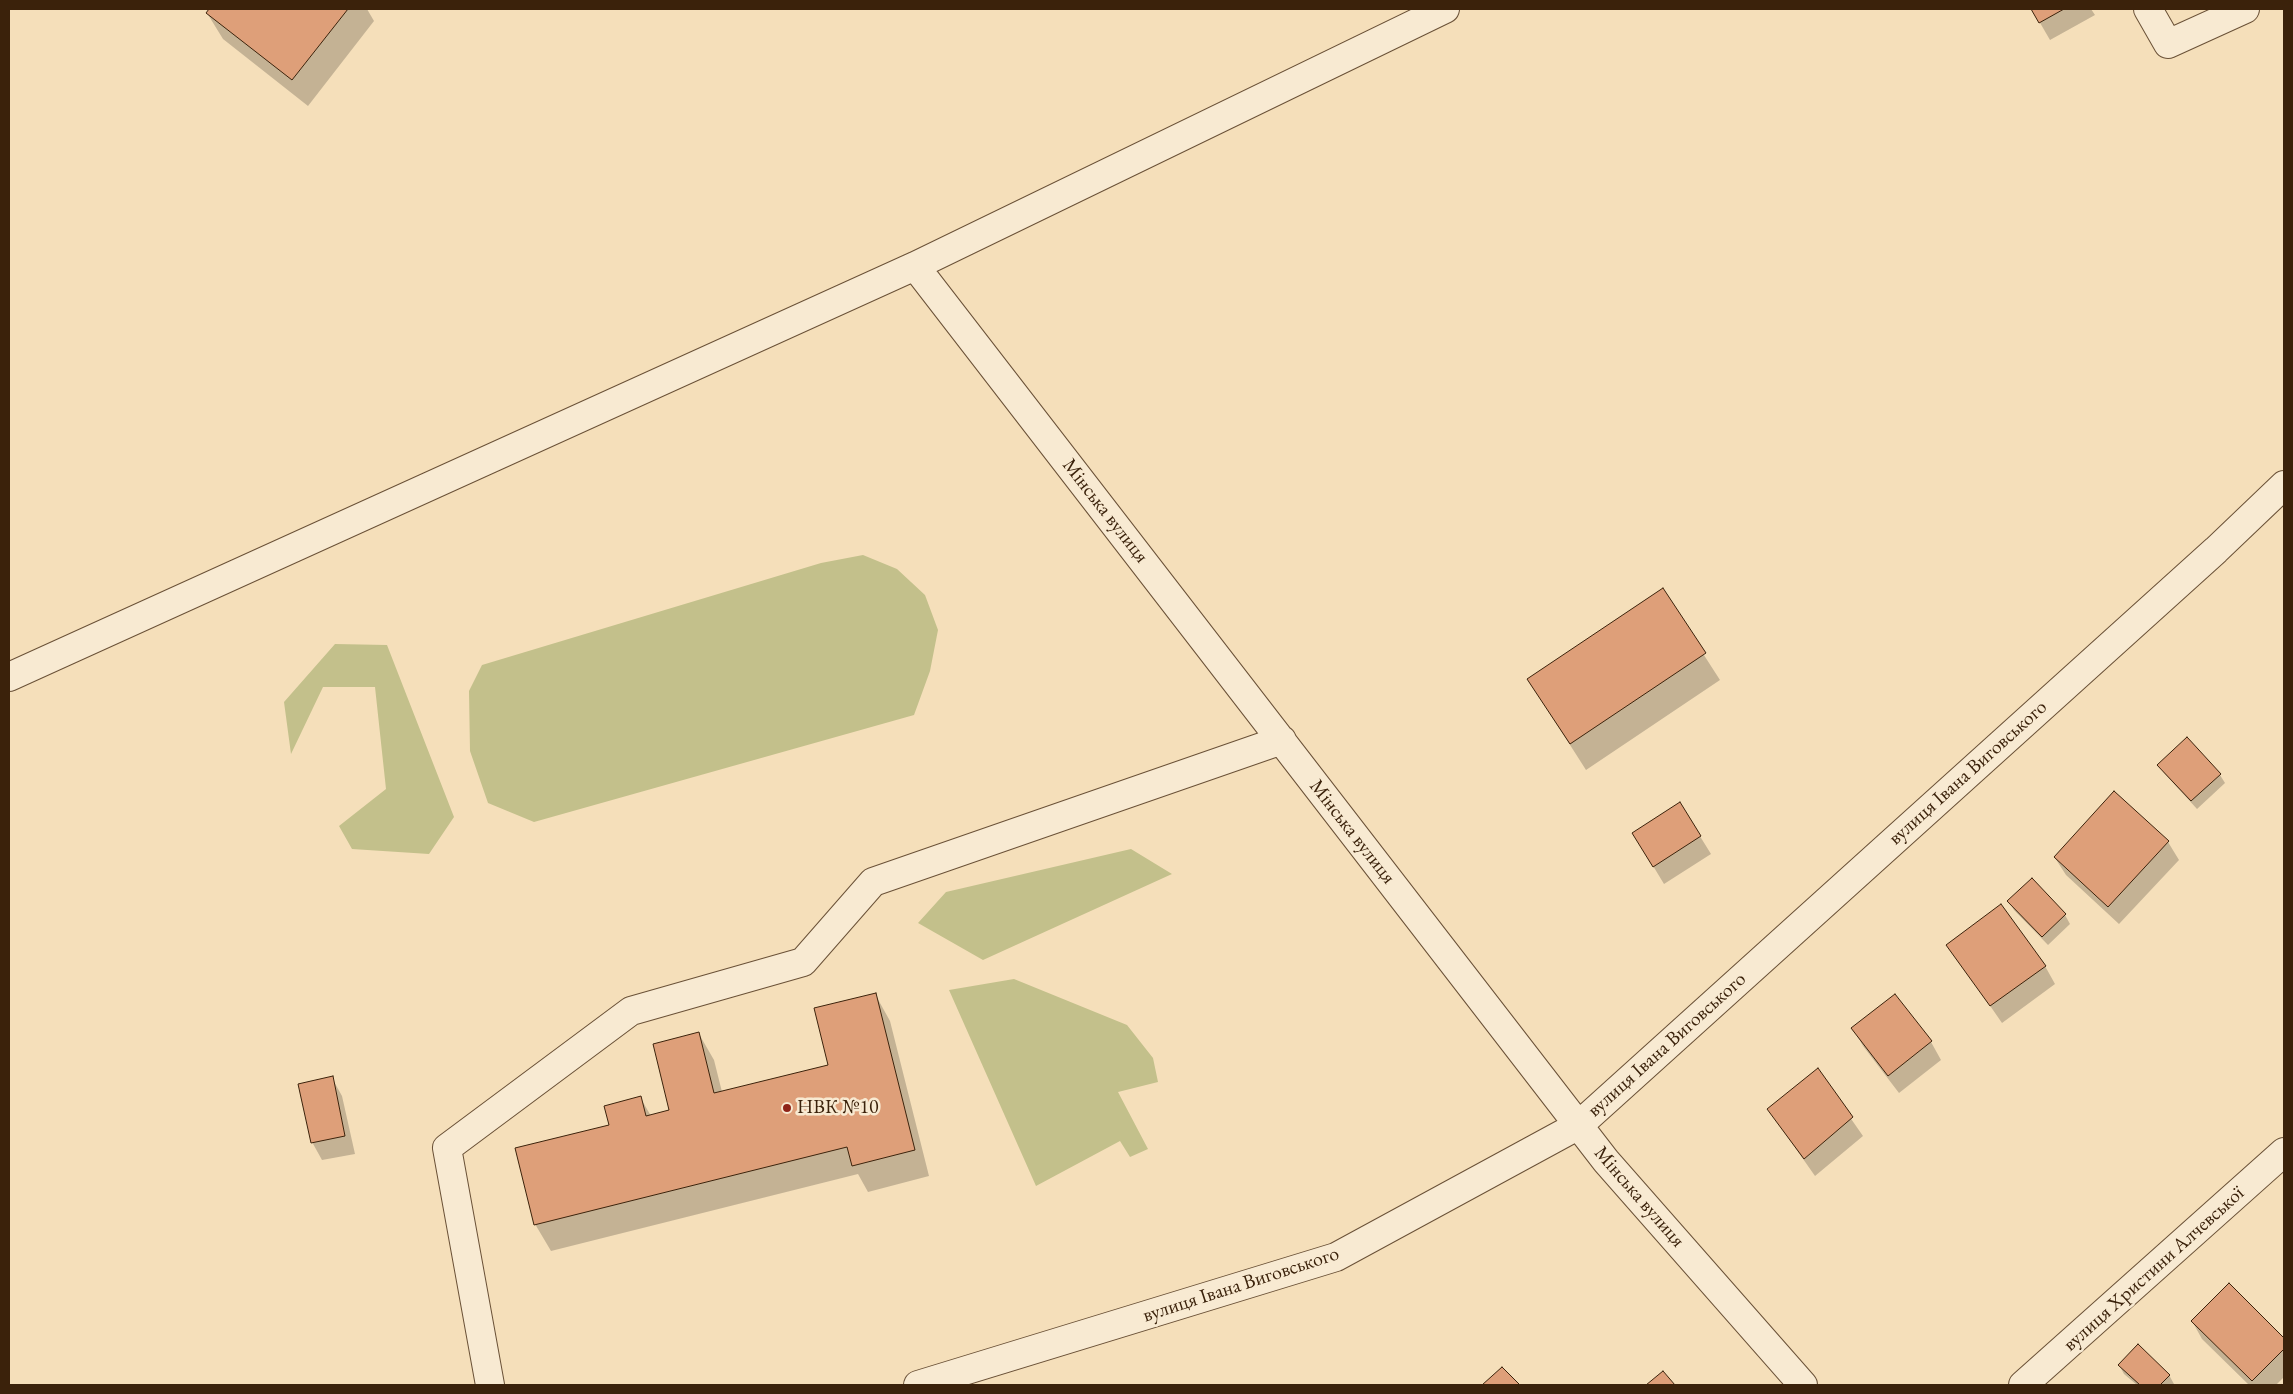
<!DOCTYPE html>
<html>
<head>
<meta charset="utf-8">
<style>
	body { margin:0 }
	#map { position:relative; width:2293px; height:1394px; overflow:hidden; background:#f5dfba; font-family:"EB Garamond",serif }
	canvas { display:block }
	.frame { position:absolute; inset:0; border:10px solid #3b220b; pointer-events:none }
</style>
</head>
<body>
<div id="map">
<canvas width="2293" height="1394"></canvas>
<div class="frame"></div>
</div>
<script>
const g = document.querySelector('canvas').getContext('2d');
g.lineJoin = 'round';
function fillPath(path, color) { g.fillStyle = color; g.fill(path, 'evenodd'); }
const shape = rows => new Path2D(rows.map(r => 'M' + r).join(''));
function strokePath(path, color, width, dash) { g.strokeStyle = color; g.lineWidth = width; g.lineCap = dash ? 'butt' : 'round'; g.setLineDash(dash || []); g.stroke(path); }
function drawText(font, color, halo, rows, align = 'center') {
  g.font = font + ' "EB Garamond",serif'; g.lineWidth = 5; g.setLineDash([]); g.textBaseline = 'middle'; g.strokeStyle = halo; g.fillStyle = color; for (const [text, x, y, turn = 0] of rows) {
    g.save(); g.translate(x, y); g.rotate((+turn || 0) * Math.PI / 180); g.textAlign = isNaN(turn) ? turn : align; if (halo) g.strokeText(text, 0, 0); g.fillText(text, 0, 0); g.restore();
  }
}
const green = shape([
	[863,555,897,569,925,595,938,630,930,671,914,715,534,822,488,803,470,751,469,691,482,665,821,563],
	[335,644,387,645,454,817,429,854,352,849,339,826,386,789,375,687,323,687,291,754,284,702],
	[1131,849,1172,874,983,960,918,923,946,892],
	[1014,979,1127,1025,1153,1058,1158,1082,1118,1092,1148,1149,1130,1157,1120,1141,1036,1186,949,990]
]);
const shadow = shape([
	[210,9,367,9,374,21,308,106,223,39,207,13],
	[2032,9,2091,9,2095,15,2050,40],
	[1662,590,1720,680,1586,770,1528,679],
	[2159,765,2220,775,2225,783,2197,809,2164,773],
	[1680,804,1711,854,1664,884,1644,851],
	[2168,842,2179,860,2119,924,2066,875,2055,858],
	[2032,880,2065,915,2070,924,2048,945,2014,910,2009,901],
	[1948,945,2045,966,2055,984,2002,1023],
	[875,994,890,1021,929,1176,868,1192,858,1174,551,1251,535,1224,610,1126,640,1097,651,1116,671,1111,699,1034,714,1060,722,1092,830,1066],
	[1895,996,1931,1042,1941,1060,1899,1093,1863,1046,1853,1028],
	[1817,1070,1863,1136,1815,1176,1768,1109],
	[332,1078,342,1096,355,1154,322,1160,312,1142],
	[2229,1284,2284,1339,2284,1377,2276,1385,2249,1385,2202,1339,2192,1321],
	[2119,1365,2169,1375,2174,1384,2137,1385,2124,1374]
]);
const building = shape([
	[209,9,348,9,292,80,206,13,209,9],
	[2031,9,2064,9,2039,23,2031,9],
	[1663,588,1706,653,1570,744,1527,679,1663,588],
	[2187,737,2221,774,2191,801,2157,765,2187,737],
	[2114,791,2169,841,2108,907,2054,857,2114,791],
	[1680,802,1701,836,1653,867,1632,833,1680,802],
	[2032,878,2066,914,2042,937,2007,901,2032,878],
	[2001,904,2046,966,1990,1006,1946,945,2001,904],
	[876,993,915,1150,852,1166,847,1147,534,1225,515,1148,609,1125,604,1106,641,1096,646,1116,669,1110,653,1044,699,1032,714,1093,828,1065,814,1008,876,993],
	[1895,994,1932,1041,1888,1076,1851,1028,1895,994],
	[1818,1068,1853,1117,1804,1159,1767,1109,1818,1068],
	[333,1076,345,1136,311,1143,298,1084,333,1076],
	[2229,1283,2284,1338,2284,1349,2252,1381,2191,1321,2229,1283],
	[2138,1344,2170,1375,2160,1385,2140,1385,2118,1365,2138,1344],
	[1502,1367,1520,1385,1482,1385,1502,1367],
	[1663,1371,1675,1385,1646,1385,1663,1371]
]);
const minor = shape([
	[2148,9,2168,44,2245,9],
	[915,266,1606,1161,1803,1385],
	[9,677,915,266,1445,9],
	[490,1385,447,1148,631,1011,803,962,873,882,1282,740],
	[918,1385,1336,1257,1579,1125,2216,550,2284,485],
	[2023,1385,2284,1152]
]);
const markers = [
	[787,1108,5,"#8f2418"]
];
const streetNames = [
	["Мінська вулиця",1105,511,52],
	["вулиця Івана Виговського",1968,773,-42],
	["Мінська вулиця",1352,832,52],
	["вулиця Івана Виговського",1667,1045,-42],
	["Мінська вулиця",1639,1197,49],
	["вулиця Христини Алчевської",2154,1269,-42],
	["вулиця Івана Виговського",1241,1285,-18]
];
const poiNames = [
	["НВК №10",797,1108]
];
fillPath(green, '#c3c08b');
fillPath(shadow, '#0003');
fillPath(building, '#de9f79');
strokePath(building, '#3b220b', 1);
strokePath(minor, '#6a5137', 30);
strokePath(minor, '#f8ead2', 28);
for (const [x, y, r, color] of markers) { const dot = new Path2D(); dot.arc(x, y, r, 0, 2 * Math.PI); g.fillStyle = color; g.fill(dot); strokePath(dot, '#f8ead2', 2); }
drawText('20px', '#3b220b', '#f8ead2', streetNames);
drawText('20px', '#3b220b', '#f8ead2', poiNames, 'left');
</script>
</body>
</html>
